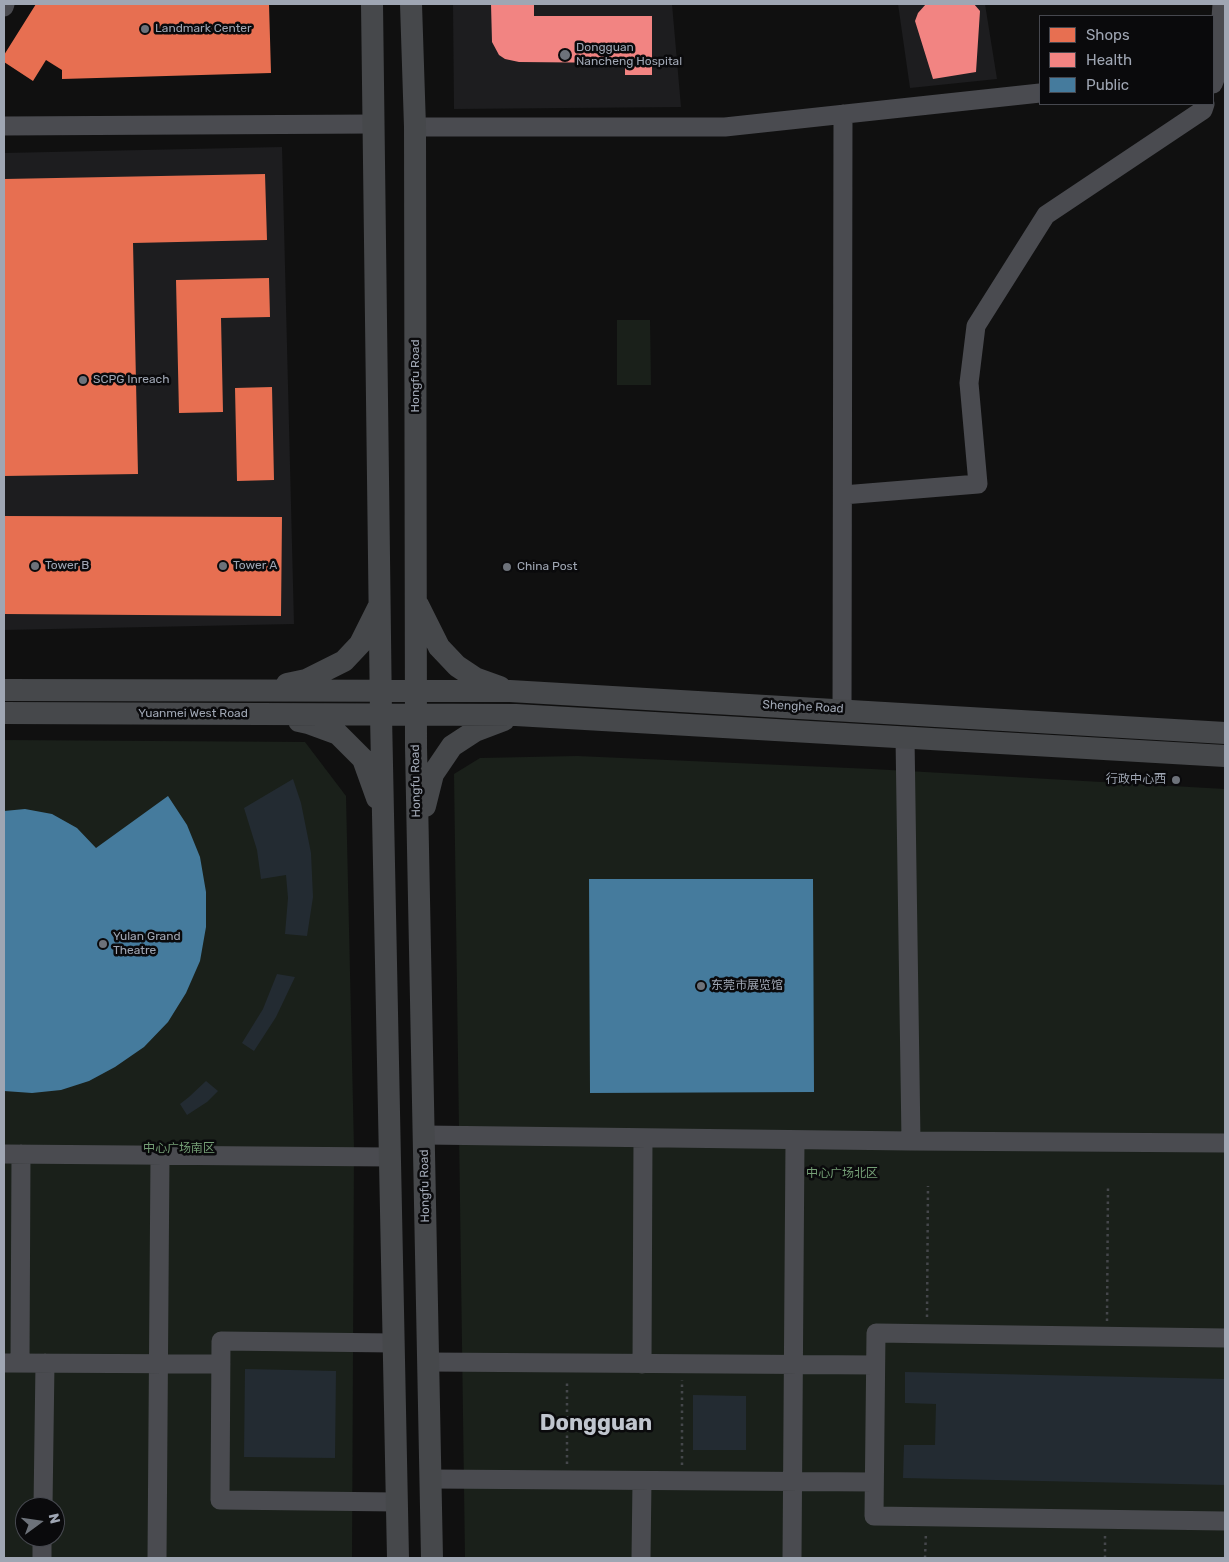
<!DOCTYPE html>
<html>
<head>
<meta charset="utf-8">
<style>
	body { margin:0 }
	#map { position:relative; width:1229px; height:1562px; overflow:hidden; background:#101010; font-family:Rubik,sans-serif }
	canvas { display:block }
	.frame { position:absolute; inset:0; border:5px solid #9fa6b3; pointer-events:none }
	.legend { position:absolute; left:1039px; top:15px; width:175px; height:90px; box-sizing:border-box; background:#0a0a0c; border:1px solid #46484f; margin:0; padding:6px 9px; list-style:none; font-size:15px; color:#9fa6b3 }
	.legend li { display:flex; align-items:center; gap:10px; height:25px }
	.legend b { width:25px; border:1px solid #46484f }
	.north { position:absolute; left:15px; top:1497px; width:50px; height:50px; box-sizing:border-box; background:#0a0a0c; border:1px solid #46484f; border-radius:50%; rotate:76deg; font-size:14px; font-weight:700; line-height:20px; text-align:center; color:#9fa6b3 }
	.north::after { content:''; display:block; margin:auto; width:18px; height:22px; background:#6d727a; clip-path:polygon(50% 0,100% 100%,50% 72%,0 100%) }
</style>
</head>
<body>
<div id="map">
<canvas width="1229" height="1562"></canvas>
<div class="frame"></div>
<ul class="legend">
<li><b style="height:14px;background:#e76f51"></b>Shops</li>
<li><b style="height:14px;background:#f28482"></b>Health</li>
<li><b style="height:14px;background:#457b9d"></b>Public</li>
</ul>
<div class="north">N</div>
</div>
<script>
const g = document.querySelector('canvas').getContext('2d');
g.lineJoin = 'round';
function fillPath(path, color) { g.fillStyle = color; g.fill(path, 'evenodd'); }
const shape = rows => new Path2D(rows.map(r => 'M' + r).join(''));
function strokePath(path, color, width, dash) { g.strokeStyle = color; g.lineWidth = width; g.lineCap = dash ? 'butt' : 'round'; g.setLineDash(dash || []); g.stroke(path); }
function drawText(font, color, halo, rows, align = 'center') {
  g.font = font + ' Rubik,"Noto Sans SC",sans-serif'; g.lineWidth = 5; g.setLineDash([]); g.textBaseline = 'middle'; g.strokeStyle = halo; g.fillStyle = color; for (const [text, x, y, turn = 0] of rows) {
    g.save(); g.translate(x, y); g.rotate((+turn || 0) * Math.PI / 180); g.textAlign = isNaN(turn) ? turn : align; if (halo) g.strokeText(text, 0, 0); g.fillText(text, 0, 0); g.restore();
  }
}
const built = shape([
	[453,4,672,4,681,107,454,109],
	[898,4,985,4,997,79,910,88],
	[282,147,294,624,4,630,4,153]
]);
const green = shape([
	[617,320,650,320,651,385,617,385],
	[4,740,305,742,346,796,354,1149,352,1558,4,1558],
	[25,1507,55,1507,55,1537,25,1537],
	[577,756,872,769,1225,789,1225,1558,465,1558,454,774,480,758]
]);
const water = shape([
	[293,779,301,803,311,853,313,897,307,936,285,934,288,898,286,875,261,879,257,850,244,808],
	[277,974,295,977,276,1017,254,1051,242,1043,263,1009],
	[206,1081,218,1091,207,1102,187,1115,180,1104,189,1097],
	[245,1369,336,1371,335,1458,244,1457],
	[905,1372,1225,1379,1225,1485,903,1478,904,1445,935,1445,936,1404,905,1403],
	[693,1395,746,1396,746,1450,693,1450]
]);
const shops = shape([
	[36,4,269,4,271,73,62,79,62,70,46,60,33,81,4,62,4,55],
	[265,174,267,240,133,243,138,474,4,476,4,179],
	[269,278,270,317,221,318,223,412,179,413,176,280],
	[272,387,274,480,237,481,235,388],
	[4,516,282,517,281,616,4,614]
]);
const health = shape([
	[491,4,534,4,534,16,652,16,652,75,625,75,625,63,519,62,505,59,499,55,492,42],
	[926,4,974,4,980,11,976,72,933,79,915,21,918,13]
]);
const public = shape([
	[168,796,187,825,200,857,206,892,206,927,200,961,186,993,168,1022,144,1047,115,1067,89,1081,61,1090,32,1093,4,1091,4,811,25,809,52,814,77,828,96,848],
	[589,879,813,879,814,1092,590,1093]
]);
const path = shape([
	[927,1317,928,1186],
	[1107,1321,1108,1187],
	[567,1464,567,1380],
	[682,1465,682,1380],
	[925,1558,926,1532],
	[1105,1558,1105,1536]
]);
const minor = shape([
	[4,7,5,4],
	[1213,84,1217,74,1222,4],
	[4,126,374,124],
	[415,127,725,127,1040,93],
	[843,495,978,484,969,383,976,326,1046,215,1203,110,1205,104],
	[842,710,843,114],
	[905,737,911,1141,1225,1143],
	[424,1135,911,1141],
	[4,1154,390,1157],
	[1225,1338,876,1333,874,1516,1225,1521],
	[394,1343,221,1341,220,1500,397,1502],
	[428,1362,875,1365],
	[4,1363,221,1364],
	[20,1363,21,1154],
	[642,1364,643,1138],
	[431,1479,874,1482],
	[43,1507,45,1363],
	[42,1558,42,1537],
	[157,1558,160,1155],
	[641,1558,642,1481],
	[792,1558,795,1140]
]);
const major = shape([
	[372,4,381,715,398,1558],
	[411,4,415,127,416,747,432,1558],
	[418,605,439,647,457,666,475,678,500,687],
	[287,684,306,680,344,661,360,644,378,608],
	[4,690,510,691,1225,733],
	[4,713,516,715,1225,756],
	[299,721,308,723,338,734,363,759,377,798],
	[425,806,433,774,452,746,475,731,504,720]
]);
const markers = [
	[145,29,5,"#6d727a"],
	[565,55,6,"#6d727a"],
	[83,380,5,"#6d727a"],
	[35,566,5,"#6d727a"],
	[223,566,5,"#6d727a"],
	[507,567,5,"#6d727a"],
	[1176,780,5,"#6d727a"],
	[103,944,5,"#6d727a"],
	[701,986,5,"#6d727a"]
];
const poiNames = [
	["Landmark Center",155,29],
	["Dongguan",576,48],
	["Nancheng Hospital",576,62],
	["SCPG Inreach",93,380],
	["Tower B",45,566],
	["Tower A",233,566],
	["China Post",517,567],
	["行政中心西",1166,780,"right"],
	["Yulan Grand",113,937],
	["Theatre",113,951],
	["东莞市展览馆",711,986]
];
const streetNames = [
	["Hongfu Road",416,376,-90],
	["Shenghe Road",803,707,3],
	["Yuanmei West Road",193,714],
	["Hongfu Road",416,781,-91],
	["Hongfu Road",425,1186,-91]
];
const parkNames = [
	["中心广场南区",179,1149],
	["中心广场北区",842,1174]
];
const townNames = [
	["Dongguan",596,1424]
];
fillPath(built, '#1d1d1f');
fillPath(green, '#1a201a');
fillPath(water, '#232b32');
fillPath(shops, '#e76f51');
fillPath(health, '#f28482');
fillPath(public, '#457b9d');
strokePath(path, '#45474b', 2.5, [2.5, 4]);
strokePath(minor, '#4a4b50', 19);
strokePath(major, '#46484b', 22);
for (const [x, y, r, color] of markers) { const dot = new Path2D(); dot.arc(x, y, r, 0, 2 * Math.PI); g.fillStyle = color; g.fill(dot); strokePath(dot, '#0a0a0c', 2); }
drawText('12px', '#9fa6b3', '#0a0a0c', poiNames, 'left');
drawText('12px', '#9fa6b3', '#0a0a0c', streetNames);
drawText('12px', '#759f76', '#0a0a0c', parkNames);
drawText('bold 22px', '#c0c5ce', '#0a0a0c', townNames);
</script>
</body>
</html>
